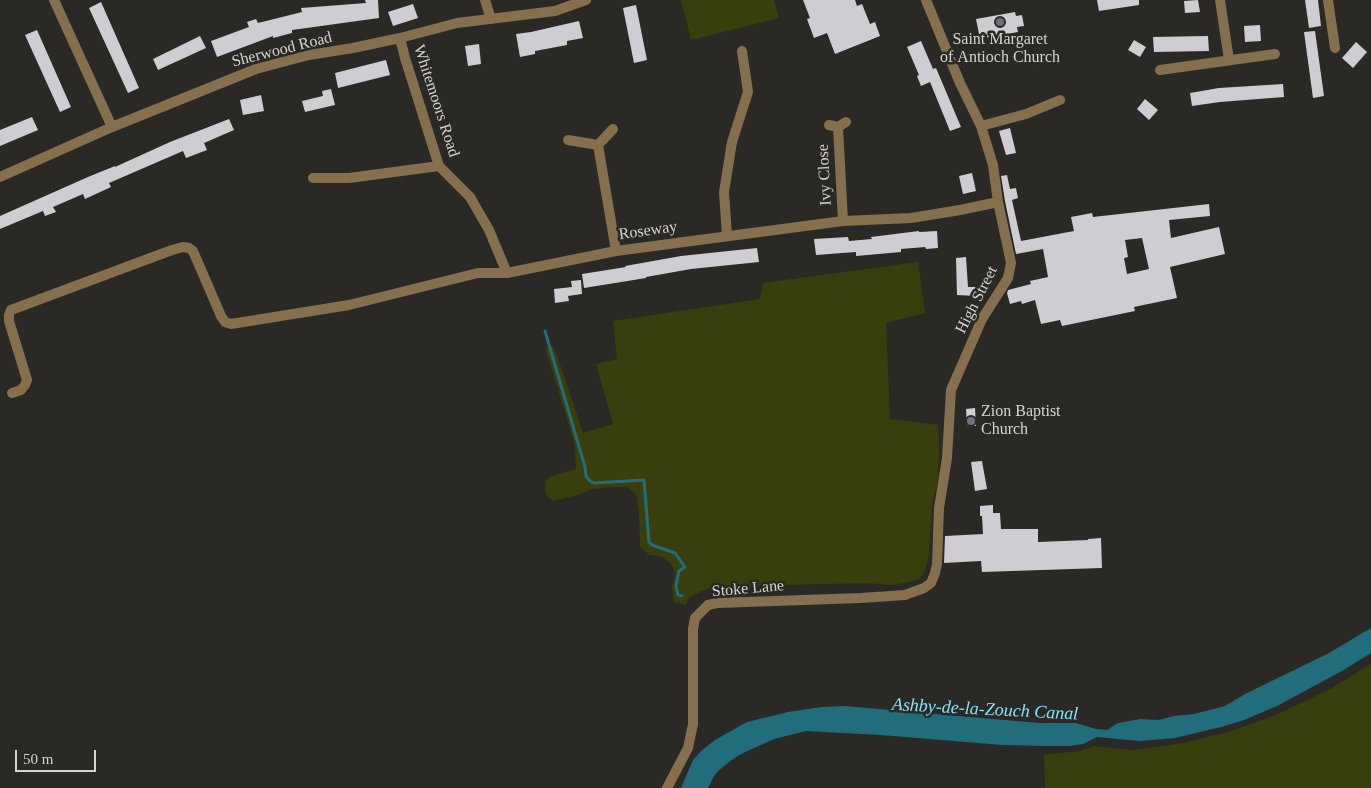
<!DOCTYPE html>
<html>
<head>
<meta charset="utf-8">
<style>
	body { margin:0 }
	#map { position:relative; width:1371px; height:788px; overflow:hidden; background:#2b2926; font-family:"Times New Roman",serif }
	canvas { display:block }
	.scale { position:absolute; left:15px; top:750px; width:81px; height:22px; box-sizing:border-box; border:2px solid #d4d3d0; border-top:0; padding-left:6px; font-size:15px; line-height:18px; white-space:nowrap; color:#d4d3d0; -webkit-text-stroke:4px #2b2926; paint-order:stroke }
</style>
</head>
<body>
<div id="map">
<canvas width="1371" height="788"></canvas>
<div class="scale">50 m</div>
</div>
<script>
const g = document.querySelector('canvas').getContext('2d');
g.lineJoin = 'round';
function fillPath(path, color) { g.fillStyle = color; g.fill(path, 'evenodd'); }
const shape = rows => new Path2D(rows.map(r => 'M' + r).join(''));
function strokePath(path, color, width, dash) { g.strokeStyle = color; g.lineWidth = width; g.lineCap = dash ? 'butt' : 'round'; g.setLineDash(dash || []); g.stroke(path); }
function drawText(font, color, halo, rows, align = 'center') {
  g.font = font + ' "Times New Roman",serif'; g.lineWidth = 5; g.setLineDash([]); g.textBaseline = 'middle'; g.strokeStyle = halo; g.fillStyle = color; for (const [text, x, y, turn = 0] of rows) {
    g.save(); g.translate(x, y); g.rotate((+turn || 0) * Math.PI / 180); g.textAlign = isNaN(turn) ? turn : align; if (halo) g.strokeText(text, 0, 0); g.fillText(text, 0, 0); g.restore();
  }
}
const green = shape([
	[681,0,774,0,779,18,691,40],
	[918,262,925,313,886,323,890,419,938,425,939,454,938,480,932,505,929,555,927,564,923,574,918,580,904,583,891,585,867,583,741,586,713,590,709,588,689,597,686,605,674,602,672,587,675,575,673,566,663,557,649,555,640,546,639,513,636,494,626,487,611,487,592,489,578,495,553,501,546,495,545,488,546,481,551,476,576,469,574,442,545,347,553,346,562,370,583,433,613,424,596,364,617,359,613,321,760,299,763,283],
	[1371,664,1371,788,1045,788,1044,755,1079,751,1094,746,1132,750,1178,744,1228,732,1276,715,1330,689]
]);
const water = shape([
	[1371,628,1371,653,1342,671,1277,706,1244,720,1221,727,1175,738,1140,741,1097,737,1083,744,1070,746,1043,746,1002,745,881,735,806,731,774,739,741,754,733,759,718,771,713,778,708,788,681,788,693,760,702,750,715,740,747,722,788,712,822,707,844,706,1039,723,1076,723,1096,729,1107,730,1118,723,1140,719,1159,720,1174,716,1194,714,1225,706,1245,694,1329,653]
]);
const stream = shape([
	[545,331,585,467,586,476,590,481,594,483,644,480,649,542,652,545,675,553,685,567,679,571,676,586,678,595,682,596]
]);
const building = shape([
	[365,0,378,0,379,18,292,30,292,33,273,38,273,36,217,57,211,41,249,27,247,22,256,19,258,23,302,12,301,8,366,3],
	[803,0,855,0,857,6,862,4,870,24,875,22,880,36,835,54,827,33,814,38,807,19,810,18],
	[1097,0,1139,0,1139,5,1099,11],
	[1198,0,1200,12,1185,13,1184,1],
	[1305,0,1318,0,1321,26,1309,28],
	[101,2,139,88,128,93,89,8],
	[413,4,418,18,393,26,388,12],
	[636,5,647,60,634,63,623,8],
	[1015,12,1016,16,1022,15,1024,26,1017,27,1018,32,980,39,976,19],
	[579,21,583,38,567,41,567,45,535,51,535,54,520,57,516,34,531,32],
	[1260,25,1261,41,1245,42,1244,26],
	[37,30,71,107,60,112,25,35],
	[1315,31,1324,96,1313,98,1304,32],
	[200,36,206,48,158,70,153,59],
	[1208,36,1209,51,1154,52,1153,37],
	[1134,40,1146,47,1140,57,1128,50],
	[921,41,933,69,936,68,961,127,950,131,930,82,921,86,917,76,919,75,907,47],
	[1356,42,1367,52,1353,68,1342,58],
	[479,44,481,64,468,66,465,46],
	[386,60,390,75,338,88,335,73],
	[1283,84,1284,97,1220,102,1192,106,1190,93,1219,88],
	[331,89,335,105,305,112,302,101,323,96,322,91],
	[261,95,264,111,243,115,240,100],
	[1145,99,1158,110,1149,120,1137,109],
	[32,117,38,130,0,146,0,130],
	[229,119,234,130,204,143,207,150,186,158,183,151,109,183,111,187,85,199,83,194,53,207,56,212,45,216,43,211,0,229,0,216,88,177,115,166,115,167,170,142],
	[1010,128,1016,153,1006,155,999,131],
	[972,173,976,191,963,194,959,176],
	[1007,175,1010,189,1016,188,1018,198,1012,200,1021,241,1074,231,1071,217,1092,213,1093,217,1209,204,1210,216,1169,220,1171,238,1219,227,1225,254,1170,267,1177,298,1134,307,1135,311,1062,326,1060,320,1041,324,1035,300,1022,304,1021,301,1010,304,1007,293,1008,290,1031,284,1030,281,1048,277,1043,249,1016,254,1005,201,1001,176],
	[1142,238,1149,269,1127,274,1124,258,1128,257,1125,240],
	[919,231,919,232,937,231,938,248,926,249,925,247,901,249,901,252,856,256,856,252,816,255,814,239,848,237,849,241,872,239,871,237],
	[757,248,759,262,691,269,646,277,646,278,584,288,582,274,626,267,625,266,681,256],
	[966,257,968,287,976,287,976,296,957,295,956,258],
	[581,280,582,294,568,296,569,301,555,303,554,289,572,287,571,281],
	[975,408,976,426,967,426,966,409],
	[982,461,987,489,975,491,971,462],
	[993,505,993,513,1000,513,1001,529,1038,529,1038,542,1088,540,1088,539,1101,538,1102,568,982,572,981,561,944,563,945,536,983,534,982,516,980,516,980,506]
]);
const street = shape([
	[54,0,112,127],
	[485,0,491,19],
	[1220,0,1229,60],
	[1328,0,1335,48],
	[400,38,405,58,439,166,470,197,489,230,507,273],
	[1160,70,1275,54],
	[829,125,838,127,846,122],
	[981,126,1026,114,1060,100],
	[838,127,843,221],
	[568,140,598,145,613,129],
	[598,145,616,251],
	[0,177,112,127,256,69,309,55,353,48,400,38,457,23,555,11,586,0],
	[313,178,349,178,439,166],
	[727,236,724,192,732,142,748,92,742,51],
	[12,393,21,390,25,385,27,380,9,321,9,315,11,310,172,250,183,247,189,248,193,251,221,316,225,322,231,324,349,305,478,273,507,273,616,251,843,221,911,218,960,210,998,202],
	[667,788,688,748,693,724,693,629,695,618,708,605,717,603,861,598,905,595,924,588,931,583,935,573,937,564,939,508,947,458,951,390,982,319,1008,278,1011,263,998,202,993,165,981,126,960,83,926,0]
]);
const markers = [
	[1000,22,5,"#6b7280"],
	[971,421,5,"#6b7280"]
];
const poiNames = [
	["Saint Margaret",1000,40],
	["of Antioch Church",1000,58],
	["Zion Baptist",981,412,"left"],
	["Church",981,430,"left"]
];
const streetNames = [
	["Sherwood Road",282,50,-14],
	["Whitemoors Road",436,101,72],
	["Ivy Close",825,175,-93],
	["Roseway",648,231,-8],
	["High Street",977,300,-63],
	["Stoke Lane",748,589,-5]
];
const waterNames = [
	["Ashby-de-la-Zouch Canal",985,710,3]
];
fillPath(green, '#383f0d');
fillPath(water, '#216d7b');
strokePath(stream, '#216d7b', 3);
fillPath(building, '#cfcdd2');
strokePath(street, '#856f4d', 10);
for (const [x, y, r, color] of markers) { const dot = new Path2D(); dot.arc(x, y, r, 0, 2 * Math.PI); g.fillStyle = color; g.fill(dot); strokePath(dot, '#2b2926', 2); }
drawText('16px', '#d4d3d0', '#2b2926', poiNames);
drawText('16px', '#d4d3d0', '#2b2926', streetNames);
drawText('italic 18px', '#84e2f6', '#2b2926', waterNames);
</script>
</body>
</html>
